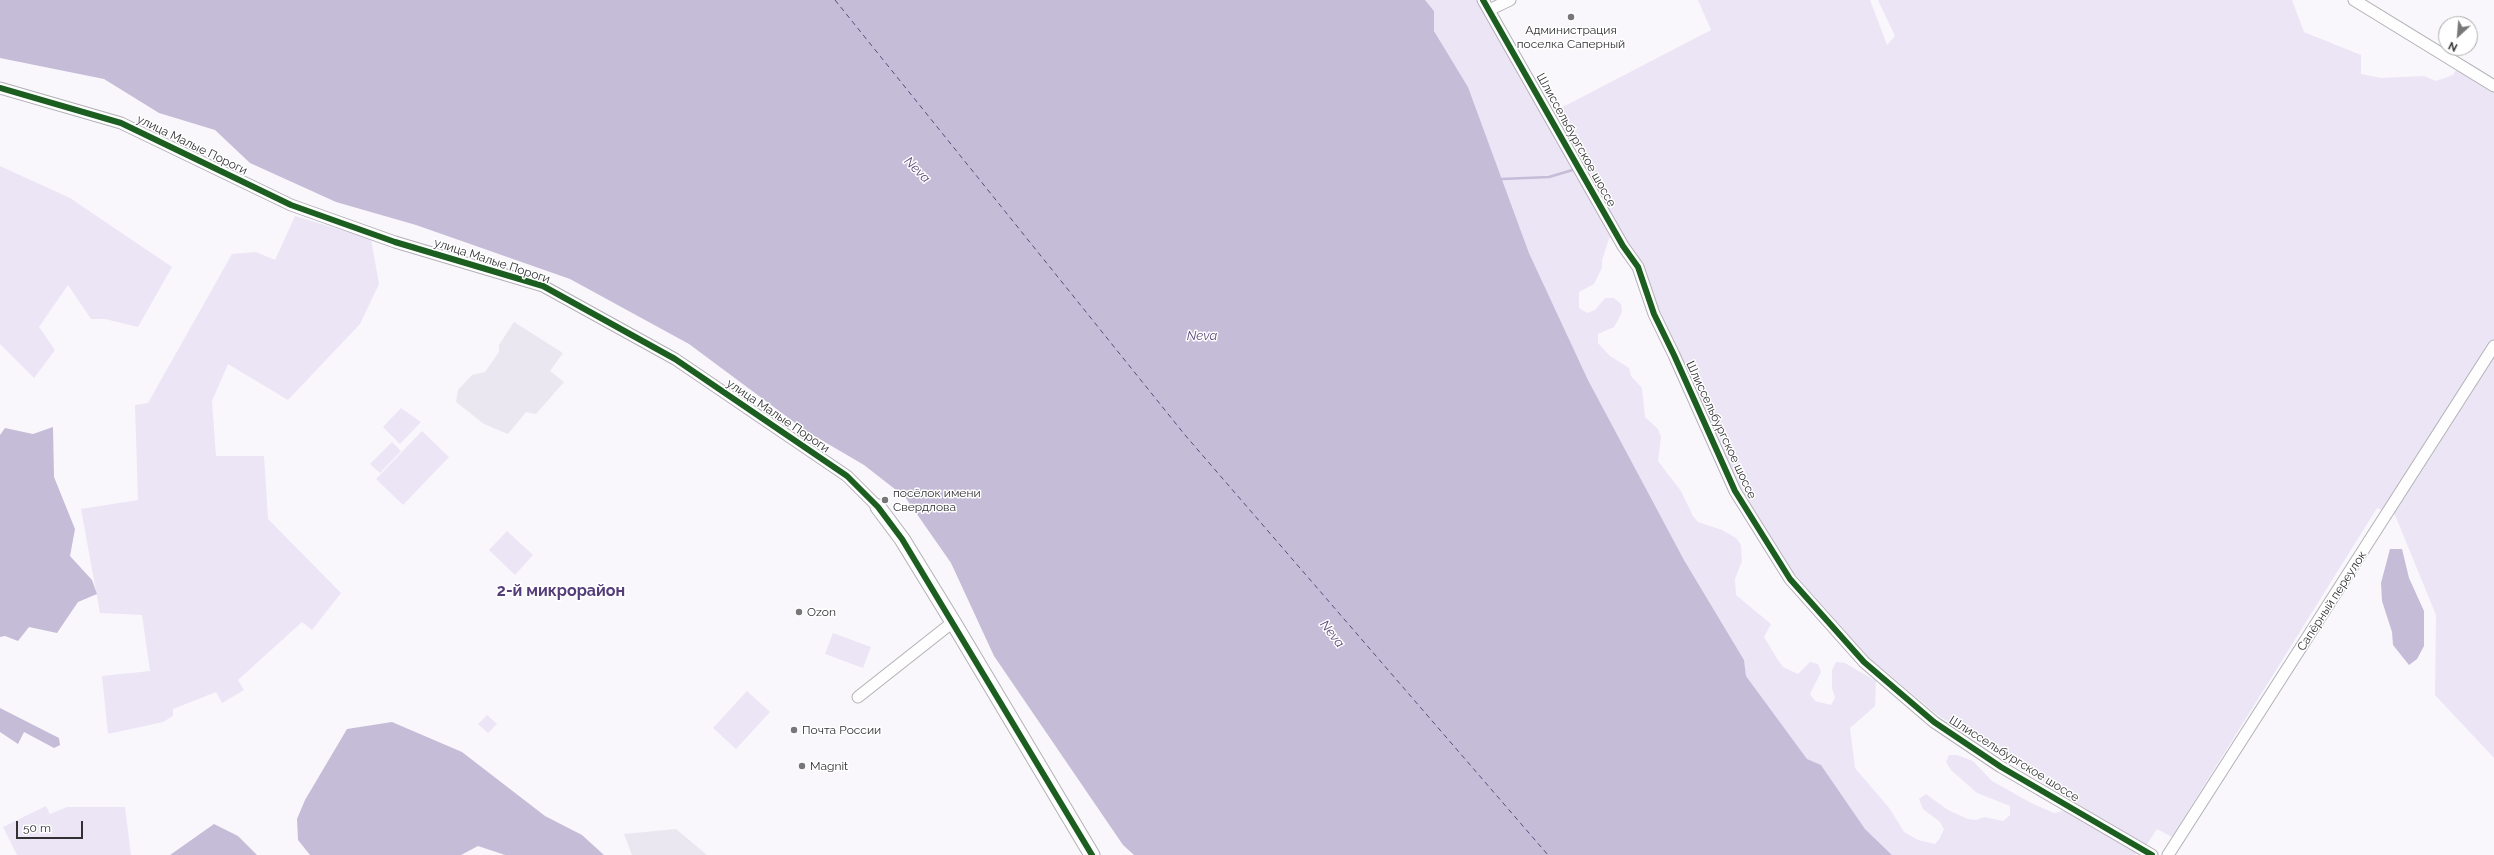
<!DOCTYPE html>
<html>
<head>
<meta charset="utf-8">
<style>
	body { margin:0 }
	#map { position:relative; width:2494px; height:855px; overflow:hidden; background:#f9f7fc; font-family:Raleway,sans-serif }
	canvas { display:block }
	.north { position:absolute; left:2438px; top:16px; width:40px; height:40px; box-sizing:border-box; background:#fff; border:1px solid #adacad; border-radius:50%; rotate:206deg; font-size:11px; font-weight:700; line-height:16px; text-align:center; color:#313032 }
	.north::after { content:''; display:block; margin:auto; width:14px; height:18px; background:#777679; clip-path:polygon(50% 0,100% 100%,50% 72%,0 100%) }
	.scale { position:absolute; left:16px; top:821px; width:67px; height:18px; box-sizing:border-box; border:2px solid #313032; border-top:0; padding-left:5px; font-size:12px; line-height:14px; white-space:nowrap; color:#313032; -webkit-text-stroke:3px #fff; paint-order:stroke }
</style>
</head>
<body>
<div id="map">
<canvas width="2494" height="855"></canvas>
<div class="north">N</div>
<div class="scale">50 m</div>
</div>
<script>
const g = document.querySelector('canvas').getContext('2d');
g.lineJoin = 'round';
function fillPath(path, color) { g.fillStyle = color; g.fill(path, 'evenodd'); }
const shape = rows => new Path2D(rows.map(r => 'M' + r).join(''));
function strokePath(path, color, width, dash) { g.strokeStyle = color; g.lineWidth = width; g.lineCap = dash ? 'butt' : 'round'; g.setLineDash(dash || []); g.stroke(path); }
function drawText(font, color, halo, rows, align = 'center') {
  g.font = font + ' Raleway,sans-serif'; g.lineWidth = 3; g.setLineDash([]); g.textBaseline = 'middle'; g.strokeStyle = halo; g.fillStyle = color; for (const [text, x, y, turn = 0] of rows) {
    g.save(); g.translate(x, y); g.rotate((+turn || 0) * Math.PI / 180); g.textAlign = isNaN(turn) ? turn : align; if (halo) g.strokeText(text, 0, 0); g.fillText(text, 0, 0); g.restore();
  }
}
const built = shape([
	[514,322,563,353,550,371,564,382,536,414,526,412,508,434,484,424,456,402,458,390,472,375,485,372,499,352,499,345],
	[676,829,707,855,632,855,624,834]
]);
const green = shape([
	[1425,0,1478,0,1580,176,1610,236,1602,260,1602,268,1594,284,1579,292,1579,308,1587,313,1595,310,1605,298,1614,298,1621,304,1622,312,1618,320,1614,327,1598,334,1598,343,1610,356,1629,368,1631,376,1642,388,1645,417,1658,429,1661,437,1658,461,1681,491,1693,516,1698,522,1722,530,1736,538,1741,545,1742,561,1735,579,1736,595,1771,624,1764,637,1778,660,1783,667,1798,674,1810,662,1818,664,1821,672,1810,694,1815,701,1831,705,1835,698,1832,688,1832,670,1836,662,1845,663,1876,681,1875,706,1850,728,1855,768,1890,809,1904,832,1918,840,1935,844,1940,838,1944,829,1940,822,1923,809,1919,799,1926,794,1948,810,1968,819,1976,820,1984,817,2003,821,2010,815,2010,806,1977,793,1951,770,1946,762,1949,755,1957,755,1973,761,1992,781,2031,803,2054,813,2066,810,2134,847,2136,855,1892,855,1865,829,1821,765,1807,759,1746,676,1744,660,1684,560,1588,380,1529,253,1468,87,1434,31,1434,11],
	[1698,0,1870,0,1887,45,1895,36,1878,0,2292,0,2304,32,2361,55,2361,74,2381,78,2424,76,2436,81,2453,75,2458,66,2494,90,2494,758,2435,695,2436,615,2395,515,2377,508,2172,837,2157,829,2145,847,1936,714,1867,656,1794,573,1740,487,1626,241,1557,110,1711,30],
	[0,166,70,198,172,267,138,327,105,319,91,319,68,285,39,327,55,350,34,378,0,344],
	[295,216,371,239,379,284,360,324,288,400,228,364,212,401,216,456,264,456,268,519,341,593,312,630,302,622,238,680,244,690,222,703,216,692,173,709,173,716,163,722,108,734,102,676,150,671,142,615,100,613,81,509,138,500,135,405,148,403,232,254,256,252,275,260],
	[401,408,421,422,400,444,383,427],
	[422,431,449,457,403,505,376,479],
	[392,442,401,451,380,473,370,464],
	[507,531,533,555,515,575,489,550],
	[833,633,871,647,863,668,825,654],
	[747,691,770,712,736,749,713,728],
	[487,715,497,724,488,733,478,724],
	[46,806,50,814,67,807,125,807,131,855,17,855,3,827]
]);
const water = shape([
	[0,0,1425,0,1434,11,1434,31,1468,87,1529,253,1588,380,1684,560,1744,660,1746,676,1807,759,1821,765,1865,829,1892,855,1134,855,1123,845,994,656,951,563,905,497,864,465,806,431,689,344,570,279,416,225,336,202,250,163,215,130,159,113,104,79,0,58],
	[53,427,54,477,75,529,70,556,92,580,97,594,78,602,57,633,29,627,18,641,5,636,0,637,0,435,5,428,33,434],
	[2390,549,2402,549,2409,578,2424,611,2424,646,2417,659,2409,665,2393,645,2392,632,2382,601,2381,583],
	[0,708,59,738,60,745,54,748,24,732,18,744,0,732],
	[392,722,462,752,545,816,582,835,604,855,505,855,478,846,461,855,310,855,298,840,297,819,305,800,347,729],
	[214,824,238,836,257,855,170,855]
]);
const stream = shape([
	[1502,179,1549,177,1576,169]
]);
const ferry = shape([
	[835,0,1185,435,1548,855]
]);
const street = shape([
	[1483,0,1623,246,1638,267,1654,314,1674,355,1735,491,1790,579,1864,662,1934,722,2001,767,2152,855],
	[2354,0,2494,86],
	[1489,10,1510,0],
	[0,88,121,123,291,205,395,242,543,286,675,359,847,476,878,507],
	[858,697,953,622],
	[2168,855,2494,346]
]);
const secondary = shape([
	[878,507,902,539,953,622,1092,855]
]);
const cycleway = shape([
	[1483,0,1623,246,1638,267,1654,314,1674,355,1735,491,1790,579,1864,662,1934,722,2001,767,2152,855],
	[0,88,121,123,291,205,395,242,543,286,675,359,847,476,878,507,902,539,1092,855]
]);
const markers = [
	[1571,17,4,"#777679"],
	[885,500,4,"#777679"],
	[799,612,4,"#777679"],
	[794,730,4,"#777679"],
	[802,766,4,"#777679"]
];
const poiNames = [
	["Администрация",1571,30,"center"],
	["поселка Саперный",1571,44,"center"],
	["посёлок имени",893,493],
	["Свердлова",893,507],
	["Ozon",807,612],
	["Почта России",802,730],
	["Magnit",810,766]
];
const streetNames = [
	["Шлиссельбургское шоссе",1576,140,61],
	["улица Малые Пороги",192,145,26],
	["улица Малые Пороги",492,261,18],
	["улица Малые Пороги",778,416,34],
	["Шлиссельбургское шоссе",1721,430,65],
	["Сапёрный переулок",2332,601,-57],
	["Шлиссельбургское шоссе",2014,759,32]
];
const waterNames = [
	["Neva",917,170,45],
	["Neva",1202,336],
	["Neva",1332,634,52]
];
const districtNames = [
	["2-й микрорайон",561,591]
];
fillPath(built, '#eae7f0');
fillPath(green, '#ebe5f6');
fillPath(water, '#c5bcd8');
strokePath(stream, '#c5bcd8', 2.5);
strokePath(ferry, '#5e4a7d', 1, [5, 4]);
strokePath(street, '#b2b1b4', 13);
strokePath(secondary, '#b2b1b4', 17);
strokePath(street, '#fefeff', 11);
strokePath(secondary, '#fefeff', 15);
strokePath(cycleway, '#1b5e20', 6);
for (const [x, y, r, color] of markers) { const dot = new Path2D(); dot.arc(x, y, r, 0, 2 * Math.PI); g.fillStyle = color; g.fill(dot); strokePath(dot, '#fff', 1.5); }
drawText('12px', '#313032', '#fff', poiNames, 'left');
drawText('12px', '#313032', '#fff', streetNames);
drawText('italic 13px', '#5e4a7d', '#fff', waterNames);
drawText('bold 16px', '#553d79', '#fff', districtNames);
</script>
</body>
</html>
